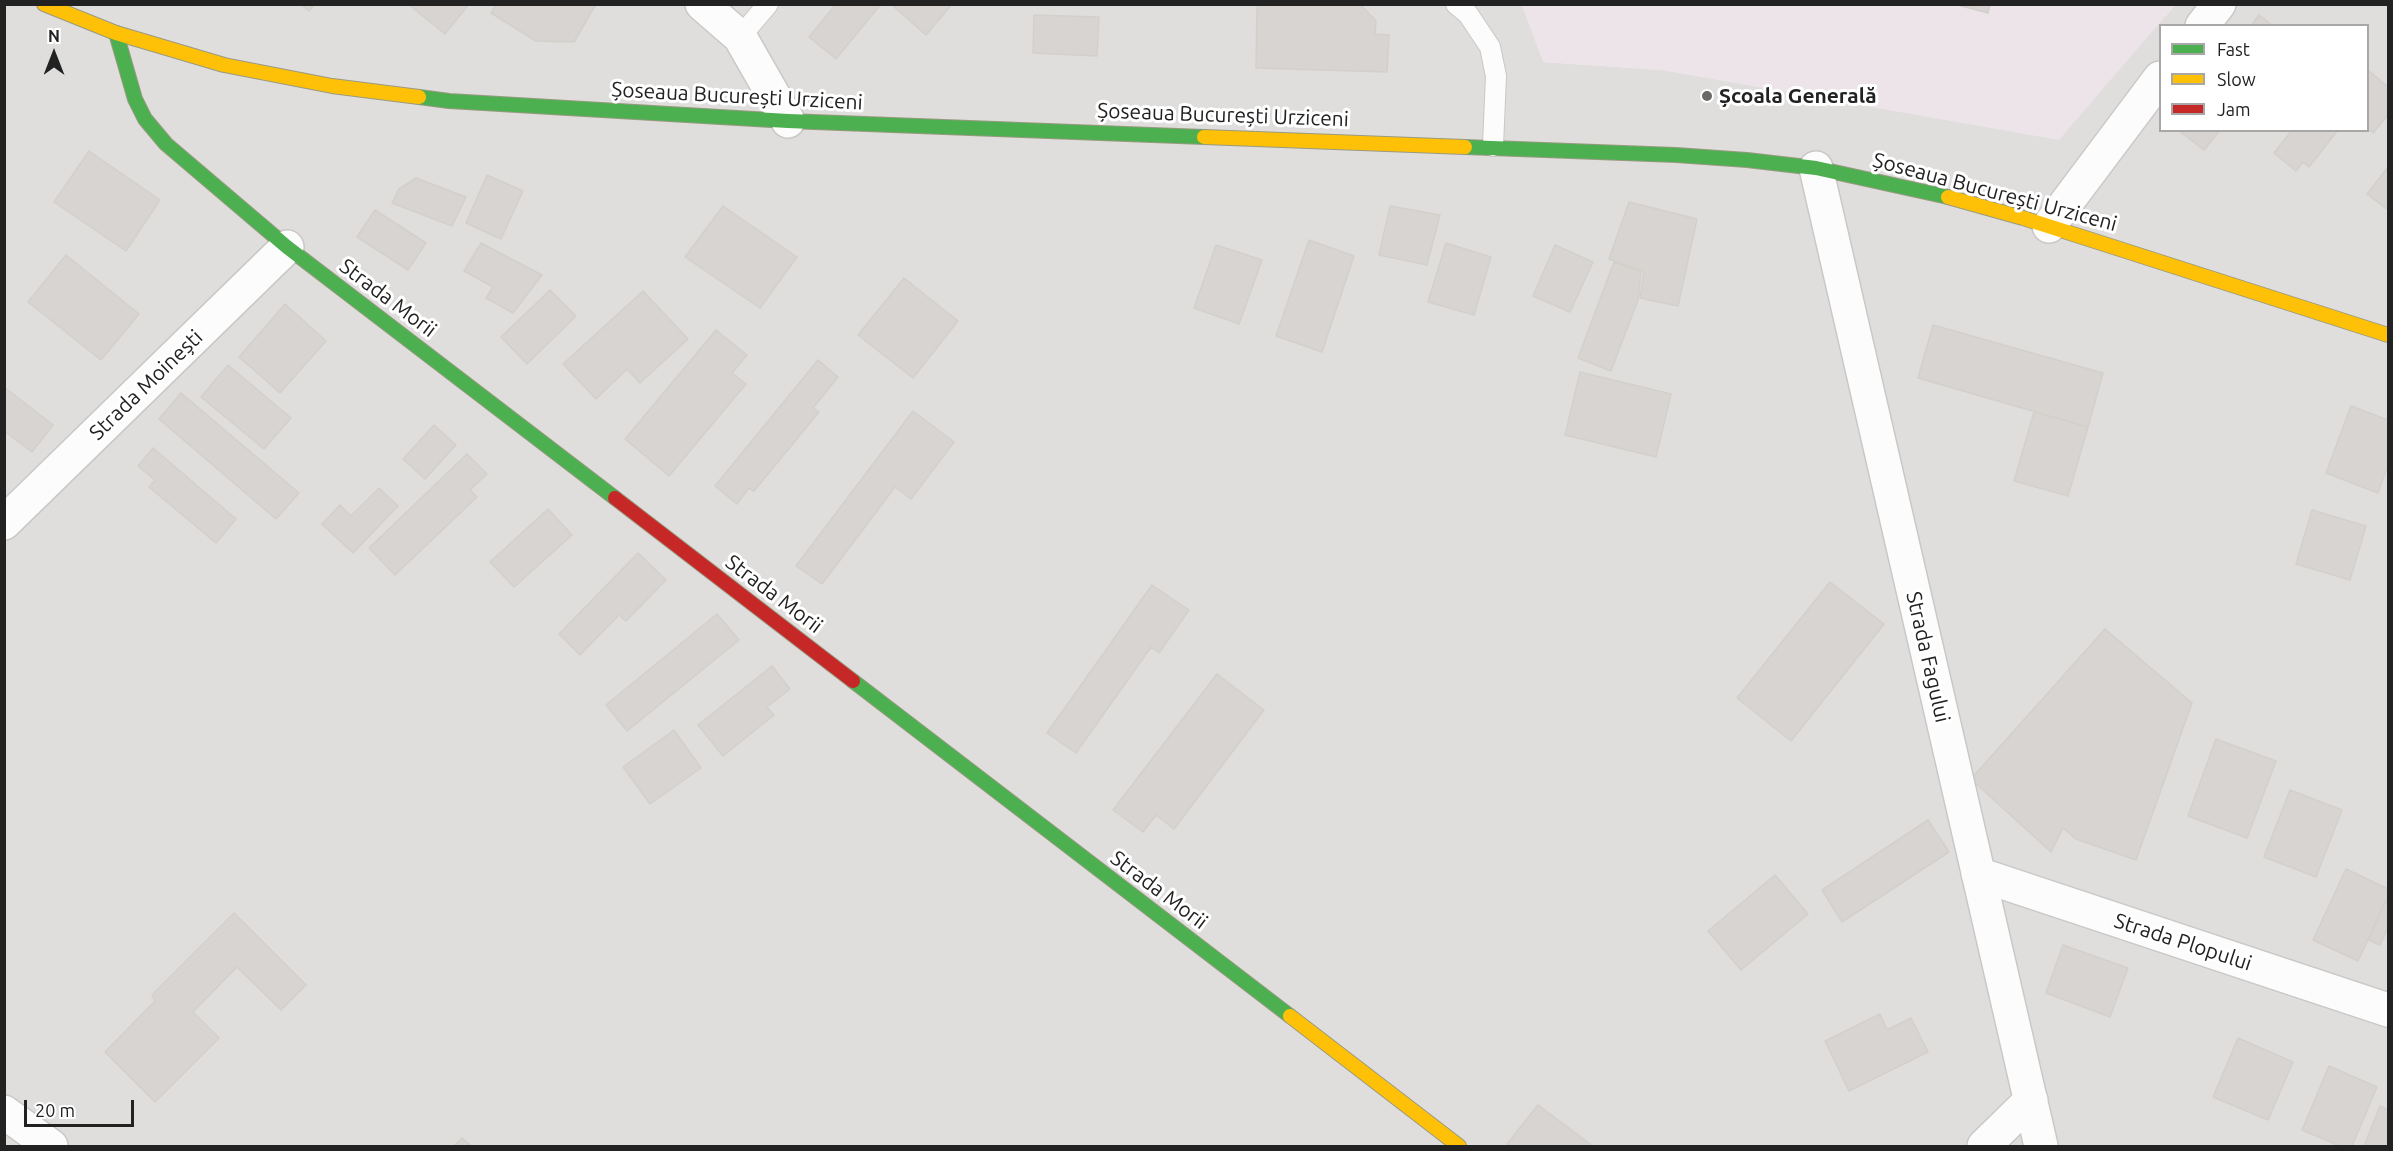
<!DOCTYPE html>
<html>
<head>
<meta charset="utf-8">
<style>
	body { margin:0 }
	#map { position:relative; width:2393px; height:1151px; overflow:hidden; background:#f0eeeb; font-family:Ubuntu,sans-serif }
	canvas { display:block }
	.frame { position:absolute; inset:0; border:6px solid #222; pointer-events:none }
	.legend { position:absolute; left:2159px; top:24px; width:210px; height:108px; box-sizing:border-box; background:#fff; border:2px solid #a7a7a7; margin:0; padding:8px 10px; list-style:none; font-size:18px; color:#222 }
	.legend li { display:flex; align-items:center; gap:12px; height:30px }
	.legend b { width:30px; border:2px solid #a7a7a7 }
	.north { position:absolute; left:24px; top:24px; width:60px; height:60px; -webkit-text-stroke:4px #fff; paint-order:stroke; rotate:0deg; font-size:16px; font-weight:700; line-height:24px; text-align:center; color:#222 }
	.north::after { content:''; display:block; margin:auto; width:21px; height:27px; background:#222; clip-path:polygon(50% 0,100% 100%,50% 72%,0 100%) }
	.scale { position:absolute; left:24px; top:1100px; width:110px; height:27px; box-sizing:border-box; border:3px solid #222; border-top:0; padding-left:8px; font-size:18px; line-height:21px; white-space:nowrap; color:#222; -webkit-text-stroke:4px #fff; paint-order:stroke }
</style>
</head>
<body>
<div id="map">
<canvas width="2393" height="1151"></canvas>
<div class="frame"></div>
<ul class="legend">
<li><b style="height:8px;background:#4caf50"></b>Fast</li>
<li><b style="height:8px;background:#ffc107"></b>Slow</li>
<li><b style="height:8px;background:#c62828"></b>Jam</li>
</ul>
<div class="north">N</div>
<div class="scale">20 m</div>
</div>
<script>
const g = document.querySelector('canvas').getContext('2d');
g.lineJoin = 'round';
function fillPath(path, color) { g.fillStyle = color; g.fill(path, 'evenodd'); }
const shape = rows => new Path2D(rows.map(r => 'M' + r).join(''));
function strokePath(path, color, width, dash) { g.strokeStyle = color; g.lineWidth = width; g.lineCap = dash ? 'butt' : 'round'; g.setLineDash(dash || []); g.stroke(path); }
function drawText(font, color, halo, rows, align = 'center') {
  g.font = font + ' Ubuntu,sans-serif'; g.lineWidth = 6; g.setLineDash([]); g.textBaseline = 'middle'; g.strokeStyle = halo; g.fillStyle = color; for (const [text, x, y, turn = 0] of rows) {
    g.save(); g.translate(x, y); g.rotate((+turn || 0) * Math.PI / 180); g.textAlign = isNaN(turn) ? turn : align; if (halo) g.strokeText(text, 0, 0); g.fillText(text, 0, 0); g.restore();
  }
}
const residential = shape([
	[5,5,1522,5,1544,62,1661,70,2166,16,2175,5,2388,5,2388,1146,5,1146],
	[2160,26,2368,26,2368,130,2160,130]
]);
const industrial = shape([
	[1522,5,2175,5,2059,140,1661,70,1543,62]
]);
const building = shape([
	[300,4,315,4,309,11,300,4],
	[408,4,469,4,445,34,408,4],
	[496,4,596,4,574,42,536,41,491,13,496,4],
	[836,4,881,4,836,59,809,37,836,4],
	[891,4,952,4,926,35,891,4],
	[1257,4,1360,4,1376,21,1375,34,1389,35,1387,72,1256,68,1257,4],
	[1954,4,1990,4,1988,13,1954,4],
	[1034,15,1099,17,1097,56,1033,53,1034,15],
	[2259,15,2273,26,2251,26,2259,15],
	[2368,70,2388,87,2388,115,2373,133,2368,129,2368,70],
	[2178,130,2220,130,2204,150,2178,130],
	[2292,130,2338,130,2309,167,2303,162,2296,171,2274,153,2292,130],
	[89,151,160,200,126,251,54,202,89,151],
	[2388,167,2388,210,2367,194,2388,167],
	[487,175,523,191,501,239,466,223,487,175],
	[416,178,466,197,452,226,392,203,399,189,416,178],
	[1629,202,1697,219,1678,306,1640,298,1644,271,1609,259,1629,202],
	[723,206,797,257,760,308,685,257,723,206],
	[1390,206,1440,215,1427,265,1379,255,1390,206],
	[375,210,426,243,408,270,357,237,375,210],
	[1309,240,1354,256,1322,352,1276,336,1309,240],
	[481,243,542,275,513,313,486,298,493,287,464,271,481,243],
	[1446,243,1491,257,1474,315,1428,302,1446,243],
	[1216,245,1262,260,1239,324,1194,308,1216,245],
	[1555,245,1593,262,1570,312,1533,296,1555,245],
	[66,255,139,314,101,360,28,302,66,255],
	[1614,262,1641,272,1638,300,1611,371,1578,358,1614,262],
	[904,278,958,321,913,378,858,335,904,278],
	[550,290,576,316,527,364,501,337,550,290],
	[643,291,688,339,640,383,627,369,596,399,563,364,643,291],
	[285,304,326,341,280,393,239,357,285,304],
	[1933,325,2103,373,2088,427,1918,378,1933,325],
	[716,330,747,355,732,373,746,384,669,476,625,439,716,330],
	[818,360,838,377,813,408,819,412,754,491,749,488,737,504,715,486,818,360],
	[228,365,291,418,264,449,201,397,228,365],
	[1580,372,1671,394,1656,457,1565,435,1580,372],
	[4,387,53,425,32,452,4,431,4,387],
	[181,393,299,493,276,519,159,419,181,393],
	[2351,406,2388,420,2388,465,2378,493,2326,473,2351,406],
	[913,411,954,442,911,499,895,487,822,584,796,566,913,411],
	[2034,412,2088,427,2068,496,2014,481,2034,412],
	[434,425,456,445,425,479,403,459,434,425],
	[153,448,236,519,216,543,149,487,155,480,138,466,153,448],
	[467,454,487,474,470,490,477,497,395,575,369,548,467,454],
	[379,488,398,506,353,553,322,524,340,505,351,516,379,488],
	[548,509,572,535,514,587,490,562,548,509],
	[2312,510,2366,526,2350,580,2296,564,2312,510],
	[638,553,666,580,626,621,619,615,580,655,559,634,638,553],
	[1830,582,1884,624,1791,741,1737,698,1830,582],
	[1152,585,1189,610,1159,653,1151,647,1076,753,1047,733,1152,585],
	[717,614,739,640,627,731,606,705,717,614],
	[2105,629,2192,703,2136,860,2076,839,2063,828,2051,852,1971,779,2105,629],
	[772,666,790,689,767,707,774,715,723,756,698,725,772,666],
	[1217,674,1264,710,1174,829,1156,815,1143,832,1113,810,1217,674],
	[674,730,701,768,650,804,623,767,674,730],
	[2216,739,2276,761,2247,838,2188,816,2216,739],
	[2290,790,2342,810,2316,877,2264,857,2290,790],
	[1928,820,1949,852,1842,922,1822,890,1928,820],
	[2346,869,2388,889,2388,896,2358,961,2313,940,2346,869],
	[1775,875,1808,914,1741,970,1708,931,1775,875],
	[2388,896,2388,928,2380,945,2368,940,2388,896],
	[234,913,306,985,281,1010,237,967,193,1012,219,1038,155,1102,105,1052,155,1001,152,995,234,913],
	[2063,945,2128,968,2110,1017,2046,993,2063,945],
	[1880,1014,1887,1030,1911,1018,1928,1052,1849,1091,1825,1041,1880,1014],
	[2238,1038,2293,1062,2268,1120,2213,1097,2238,1038],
	[2329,1066,2377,1087,2352,1146,2340,1146,2302,1130,2329,1066],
	[1538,1105,1593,1146,1510,1146,1507,1144,1538,1105],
	[2380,1106,2388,1110,2388,1146,2364,1146,2380,1106],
	[462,1138,471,1146,454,1146,462,1138]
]);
const lane = shape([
	[1456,4,1468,14,1490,47,1496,76,1493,146],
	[740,37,768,4]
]);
const street = shape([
	[702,4,740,37,788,121],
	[2202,26,2219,4],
	[1816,168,2041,1146],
	[2049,226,2160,78],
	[4,523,287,247],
	[1978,874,2388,1010],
	[4,1112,51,1146],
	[1984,1146,2031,1100]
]);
const fast = shape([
	[116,33,135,99,145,119,166,144,287,247,615,498],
	[419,97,449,101,788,121,1204,137],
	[1465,147,1676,155,1747,160,1816,168,1948,197],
	[853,681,1290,1016]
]);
const slow = shape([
	[44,4,116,33,224,65,332,86,419,97],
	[1204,137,1465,147],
	[1948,197,2023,218,2388,335],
	[1290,1016,1459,1146]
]);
const jam = shape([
	[615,498,853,681]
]);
const markers = [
	[1707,96,6,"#6a6968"]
];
const streetNames = [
	["Șoseaua București Urziceni",737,96,3],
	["Șoseaua București Urziceni",1223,115,2],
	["Șoseaua București Urziceni",1995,192,15],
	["Strada Morii",388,298,37],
	["Strada Moinești",146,385,-44],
	["Strada Morii",774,594,37],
	["Strada Fagului",1928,657,77],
	["Strada Morii",1159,890,37],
	["Strada Plopului",2183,942,18]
];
const poiNames = [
	["Școala Generală",1719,96]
];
fillPath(residential, '#dfdedc');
fillPath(industrial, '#ede4e9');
fillPath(building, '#d7d4d2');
strokePath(building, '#d3d0cc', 1.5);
strokePath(lane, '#c9c8c7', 22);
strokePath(street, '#c9c8c7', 36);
strokePath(fast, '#999a82', 16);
strokePath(slow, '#999a82', 16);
strokePath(jam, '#999a82', 16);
strokePath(lane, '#fdfcfc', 20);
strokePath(street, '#fdfcfc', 33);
strokePath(fast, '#4caf50', 14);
strokePath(slow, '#ffc107', 14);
strokePath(jam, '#c62828', 14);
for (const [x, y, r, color] of markers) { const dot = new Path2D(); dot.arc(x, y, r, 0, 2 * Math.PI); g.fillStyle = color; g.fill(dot); strokePath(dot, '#fff', 2); }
drawText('21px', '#222', '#fff', streetNames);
drawText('bold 21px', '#222', '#fff', poiNames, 'left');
</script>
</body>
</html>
